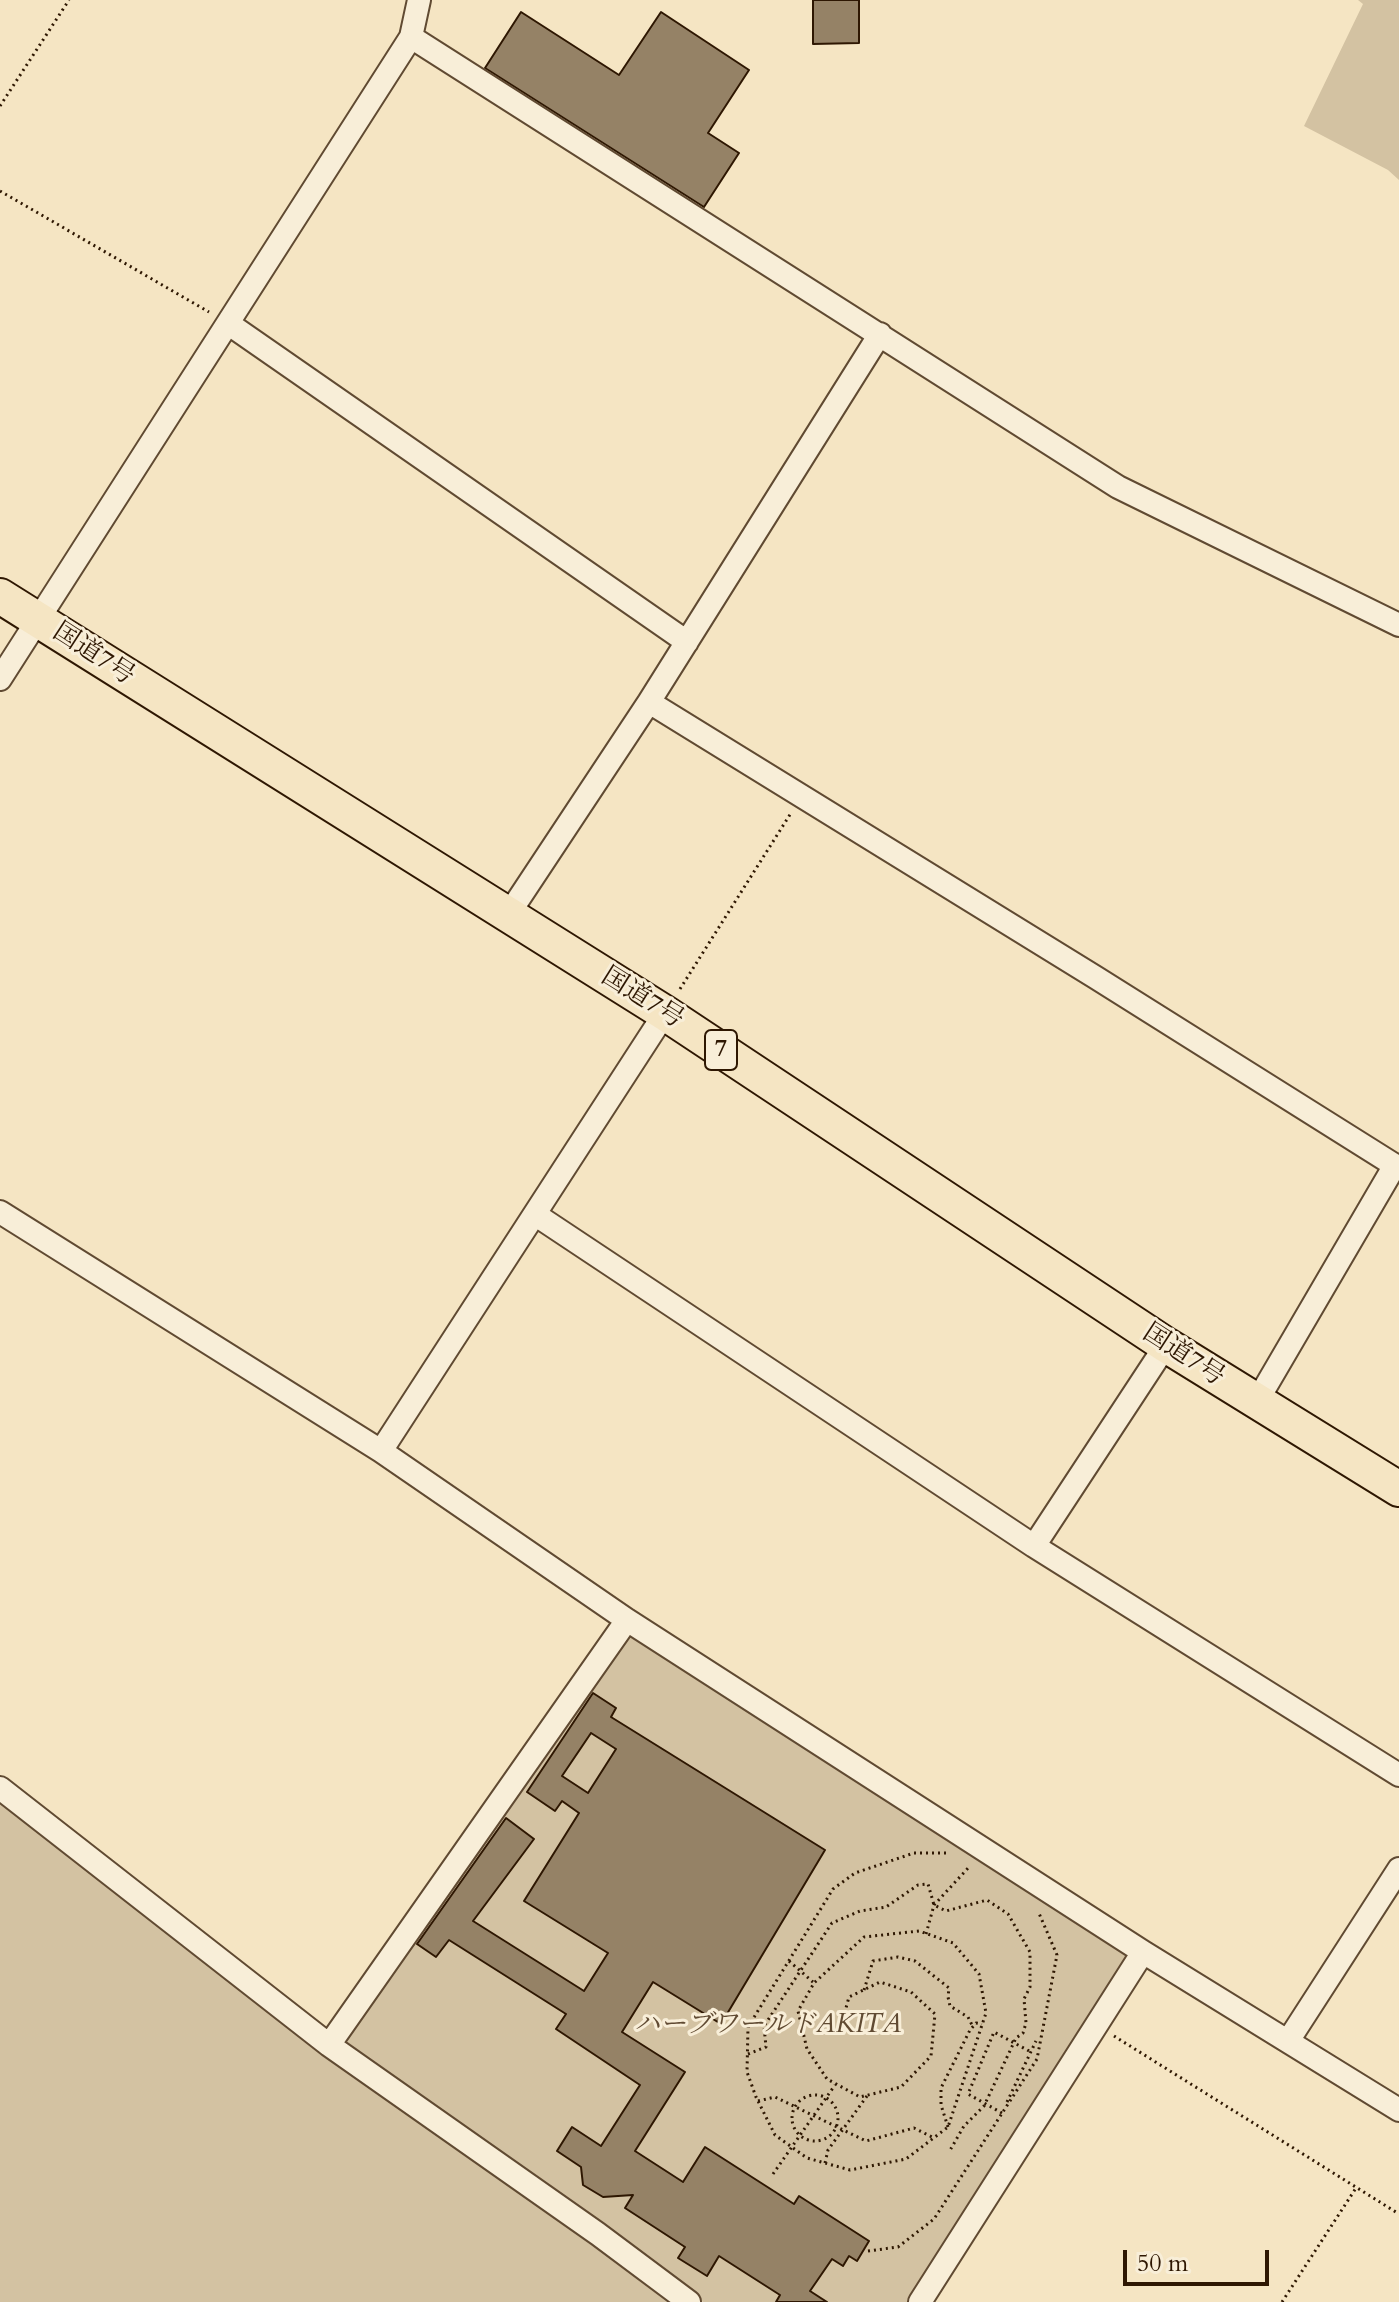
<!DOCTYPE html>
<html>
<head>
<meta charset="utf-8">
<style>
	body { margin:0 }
	#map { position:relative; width:1399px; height:2302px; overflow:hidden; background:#f5e5c3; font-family:Cardo,serif }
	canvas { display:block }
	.scale { position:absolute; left:1123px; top:2250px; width:146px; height:36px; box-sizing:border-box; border:4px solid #2e1702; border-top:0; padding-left:10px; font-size:24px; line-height:28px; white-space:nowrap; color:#2e1702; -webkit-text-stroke:6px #f8eed8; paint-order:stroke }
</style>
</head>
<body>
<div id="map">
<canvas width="1399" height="2302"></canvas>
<div class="scale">50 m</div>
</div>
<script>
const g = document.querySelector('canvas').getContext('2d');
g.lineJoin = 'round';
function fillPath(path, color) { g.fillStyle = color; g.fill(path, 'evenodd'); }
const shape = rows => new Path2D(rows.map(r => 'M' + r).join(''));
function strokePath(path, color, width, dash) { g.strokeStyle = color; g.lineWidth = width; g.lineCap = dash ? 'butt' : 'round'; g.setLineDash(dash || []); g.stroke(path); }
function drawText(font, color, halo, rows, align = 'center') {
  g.font = font + ' Cardo,"Noto Serif JP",serif'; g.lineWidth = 6; g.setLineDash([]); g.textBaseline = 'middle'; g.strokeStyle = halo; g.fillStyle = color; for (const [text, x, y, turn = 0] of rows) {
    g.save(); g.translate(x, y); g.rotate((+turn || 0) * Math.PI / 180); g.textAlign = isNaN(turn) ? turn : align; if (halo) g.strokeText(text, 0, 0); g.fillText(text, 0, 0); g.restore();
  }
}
const green = shape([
	[1358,0,1399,0,1399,180,1388,170,1304,126,1363,4],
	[631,1629,1135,1955,912,2302,703,2302,616,2236,341,2043,587,1698],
	[0,1801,311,2046,598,2246,672,2302,0,2302]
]);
const building = shape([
	[813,0,859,0,859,43,813,44,813,0],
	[521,12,619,75,661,12,749,70,708,133,739,153,704,207,485,68,521,12],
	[593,1693,616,1708,611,1717,825,1850,721,2024,653,1982,622,2032,685,2072,635,2151,683,2182,705,2147,794,2204,799,2196,869,2241,857,2261,849,2256,843,2266,832,2259,810,2291,827,2302,776,2302,780,2295,719,2256,707,2276,678,2258,685,2247,625,2208,633,2195,603,2197,583,2185,581,2167,557,2151,572,2127,601,2146,640,2085,556,2029,566,2014,449,1940,436,1957,417,1944,506,1818,534,1839,473,1921,584,1991,608,1953,524,1901,579,1813,562,1801,555,1811,527,1792,593,1693],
	[591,1733,616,1749,588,1793,562,1776,591,1733]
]);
const path = shape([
	[0,106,69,0],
	[0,191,209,312],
	[680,989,791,813],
	[926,1934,934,1905,970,1866],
	[789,1961,813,1982],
	[864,1990,873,1961,898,1957,915,1961,949,1988,948,1997,950,2006,968,2017,973,2027],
	[843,2019,849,1997,880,1982,911,1992,935,2014,931,2056,901,2087,860,2097,827,2079,807,2049,798,2011,814,1983,864,1937,919,1931,953,1943,979,1974,986,2013,948,2127,906,2159,850,2170,807,2158,775,2135,756,2097,747,2072,748,2027,833,1889,855,1873,914,1853,950,1853],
	[1114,2036,1399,2214],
	[748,2054,766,2047,764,2026,832,1923,860,1911,886,1907,918,1885,928,1884,934,1905,946,1911,987,1900,1008,1914,1030,1952,1030,1987,1024,1999,1026,2023,1023,2033,1016,2038,984,2106,964,2126,949,2152],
	'792 2118a23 23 0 1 1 46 0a23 23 0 1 1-46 0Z',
	[758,2101,775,2097,866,2141,914,2128,934,2138],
	[1007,2102,1036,2041],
	[1002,2113,968,2094,994,2032,1031,2052],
	[948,2127,941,2105,941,2088,970,2030,976,2023,982,2024],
	[825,2163,828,2150,867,2096],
	[773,2174,835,2085],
	[868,2251,898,2247,934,2219,1037,2059,1057,1955,1038,1911],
	[1282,2302,1356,2188]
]);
const minor = shape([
	[411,37,1118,487,1399,625],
	[229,324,687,642],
	[0,679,411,37,419,0],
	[649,702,1095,977,1399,1168],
	[508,915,649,702,880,334],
	[0,1212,381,1451,627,1620,1143,1952,1399,2110],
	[536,1215,1034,1546,1399,1775],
	[1256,1403,1395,1165],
	[381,1451,665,1013],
	[1034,1546,1166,1345],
	[0,1788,329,2045,598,2234,689,2302],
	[1288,2041,1399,1869],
	[329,2045,627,1620],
	[920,2302,1143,1952]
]);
const highway = shape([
	[0,596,665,1013,1166,1345,1399,1489]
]);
const shields = [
	[721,1050,32]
];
const shieldNames = [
	["7",721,1050]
];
const streetNames = [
	["国道7号",93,655,33],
	["国道7号",642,999,32],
	["国道7号",1183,1356,33]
];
const parkNames = [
	["ハーブワールドAKITA",768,2026]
];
fillPath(green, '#d3c2a2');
fillPath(building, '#958266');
strokePath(building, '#2e1702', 2);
strokePath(minor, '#604a32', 26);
strokePath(highway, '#2e1702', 38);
strokePath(path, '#2e1702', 3, [2, 4]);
strokePath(minor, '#f8eed8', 22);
strokePath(highway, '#f5e5c3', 34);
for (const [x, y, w] of shields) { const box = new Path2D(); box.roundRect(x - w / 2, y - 20, w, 40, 6); g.fillStyle = '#f8eed8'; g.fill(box); strokePath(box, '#2e1702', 2); }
drawText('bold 24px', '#2e1702', null, shieldNames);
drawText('26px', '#2e1702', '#f8eed8', streetNames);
drawText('italic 26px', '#604a32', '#f8eed8', parkNames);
</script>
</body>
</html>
